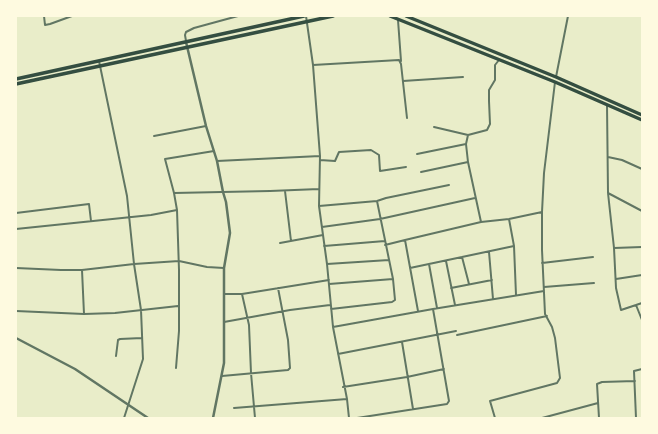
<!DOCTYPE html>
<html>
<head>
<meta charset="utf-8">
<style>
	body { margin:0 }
	#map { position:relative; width:658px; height:434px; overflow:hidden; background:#e9edc9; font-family:"Archivo Narrow",sans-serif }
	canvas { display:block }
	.frame { position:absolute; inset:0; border:17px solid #fefae0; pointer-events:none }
</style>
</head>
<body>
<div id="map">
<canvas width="658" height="434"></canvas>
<div class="frame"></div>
</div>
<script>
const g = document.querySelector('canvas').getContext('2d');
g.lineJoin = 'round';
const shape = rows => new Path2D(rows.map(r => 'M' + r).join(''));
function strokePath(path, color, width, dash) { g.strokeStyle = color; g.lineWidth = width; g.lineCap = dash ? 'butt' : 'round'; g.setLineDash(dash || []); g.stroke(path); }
const minor = shape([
	[44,16,45,25,50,24,72,16],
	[306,16,313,65,320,156,319,206,327,264,333,327,347,399,349,418],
	[398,20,401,61],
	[186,41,185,35,186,32,194,28,238,16],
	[99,61,127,196,134,264,141,310,143,359,124,418],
	[313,65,399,60,401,64,407,118],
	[556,77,568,16],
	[403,81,463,77],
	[607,105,608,193,614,248,616,288,621,310,642,303],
	[434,127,468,135,466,144,468,162,481,222,509,219,542,212],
	[468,135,487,130,490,124,489,101,489,90,495,80,495,65,499,60],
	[154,136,206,126],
	[417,154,466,144],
	[608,157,622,160,642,169],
	[320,160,335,161,339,152,371,150,379,155,380,171,406,167],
	[217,161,320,156],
	[421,172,468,162],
	[285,191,291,241],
	[174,193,270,191,319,189],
	[608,193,642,211],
	[319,206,377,201,386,198,449,185],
	[16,213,89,204,91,221],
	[509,219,514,246,516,295],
	[322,227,380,219,475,198],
	[16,229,151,215,177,210],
	[405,240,481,222],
	[280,243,323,235],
	[385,245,405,240,418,311],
	[324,246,385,241],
	[614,248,642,247],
	[489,252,493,299],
	[462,257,469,284],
	[446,261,455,305],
	[542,263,593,257],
	[327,264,389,260],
	[429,264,437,308],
	[16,268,61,270,82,270,134,264,179,261,207,267,224,268],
	[410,268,514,246],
	[82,270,84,314],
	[616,279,642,275],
	[329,284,393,279],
	[544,287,594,283],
	[451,288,492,280],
	[224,294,242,294,329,280],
	[242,294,249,325,251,373,255,418],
	[636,305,642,320],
	[331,309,392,302,395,300,393,279,377,201],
	[433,309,544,291],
	[16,311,84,314,115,313,178,306],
	[224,322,290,310,330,305],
	[333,327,433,309,449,401,447,404,357,418],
	[457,335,547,316],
	[402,342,413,409],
	[338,354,456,331],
	[116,356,118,340,120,339,142,338],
	[176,368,179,331,179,270,177,210,174,193,165,159,214,151],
	[222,376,288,370,290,368,288,340,278,288],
	[343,387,407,377,444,369],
	[234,408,347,399],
	[495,418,490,401,557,383,560,378,555,338,552,327,545,314,542,250,542,212,544,173,555,82],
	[542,418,598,403],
	[599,418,597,384,602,382,635,381],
	[636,418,634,371,642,369]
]);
const tertiary = shape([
	[186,42,206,126,217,161,223,192,226,202,230,233,224,268,224,363,213,418],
	[16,338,75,369,148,418]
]);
const primary = shape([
	[390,16,555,82,642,120],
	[406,16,556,77,642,115],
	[16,79,304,16],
	[16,84,333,16]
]);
strokePath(minor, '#617663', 2);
strokePath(tertiary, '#617663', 2.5);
strokePath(primary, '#344e41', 3.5);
</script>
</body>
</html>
